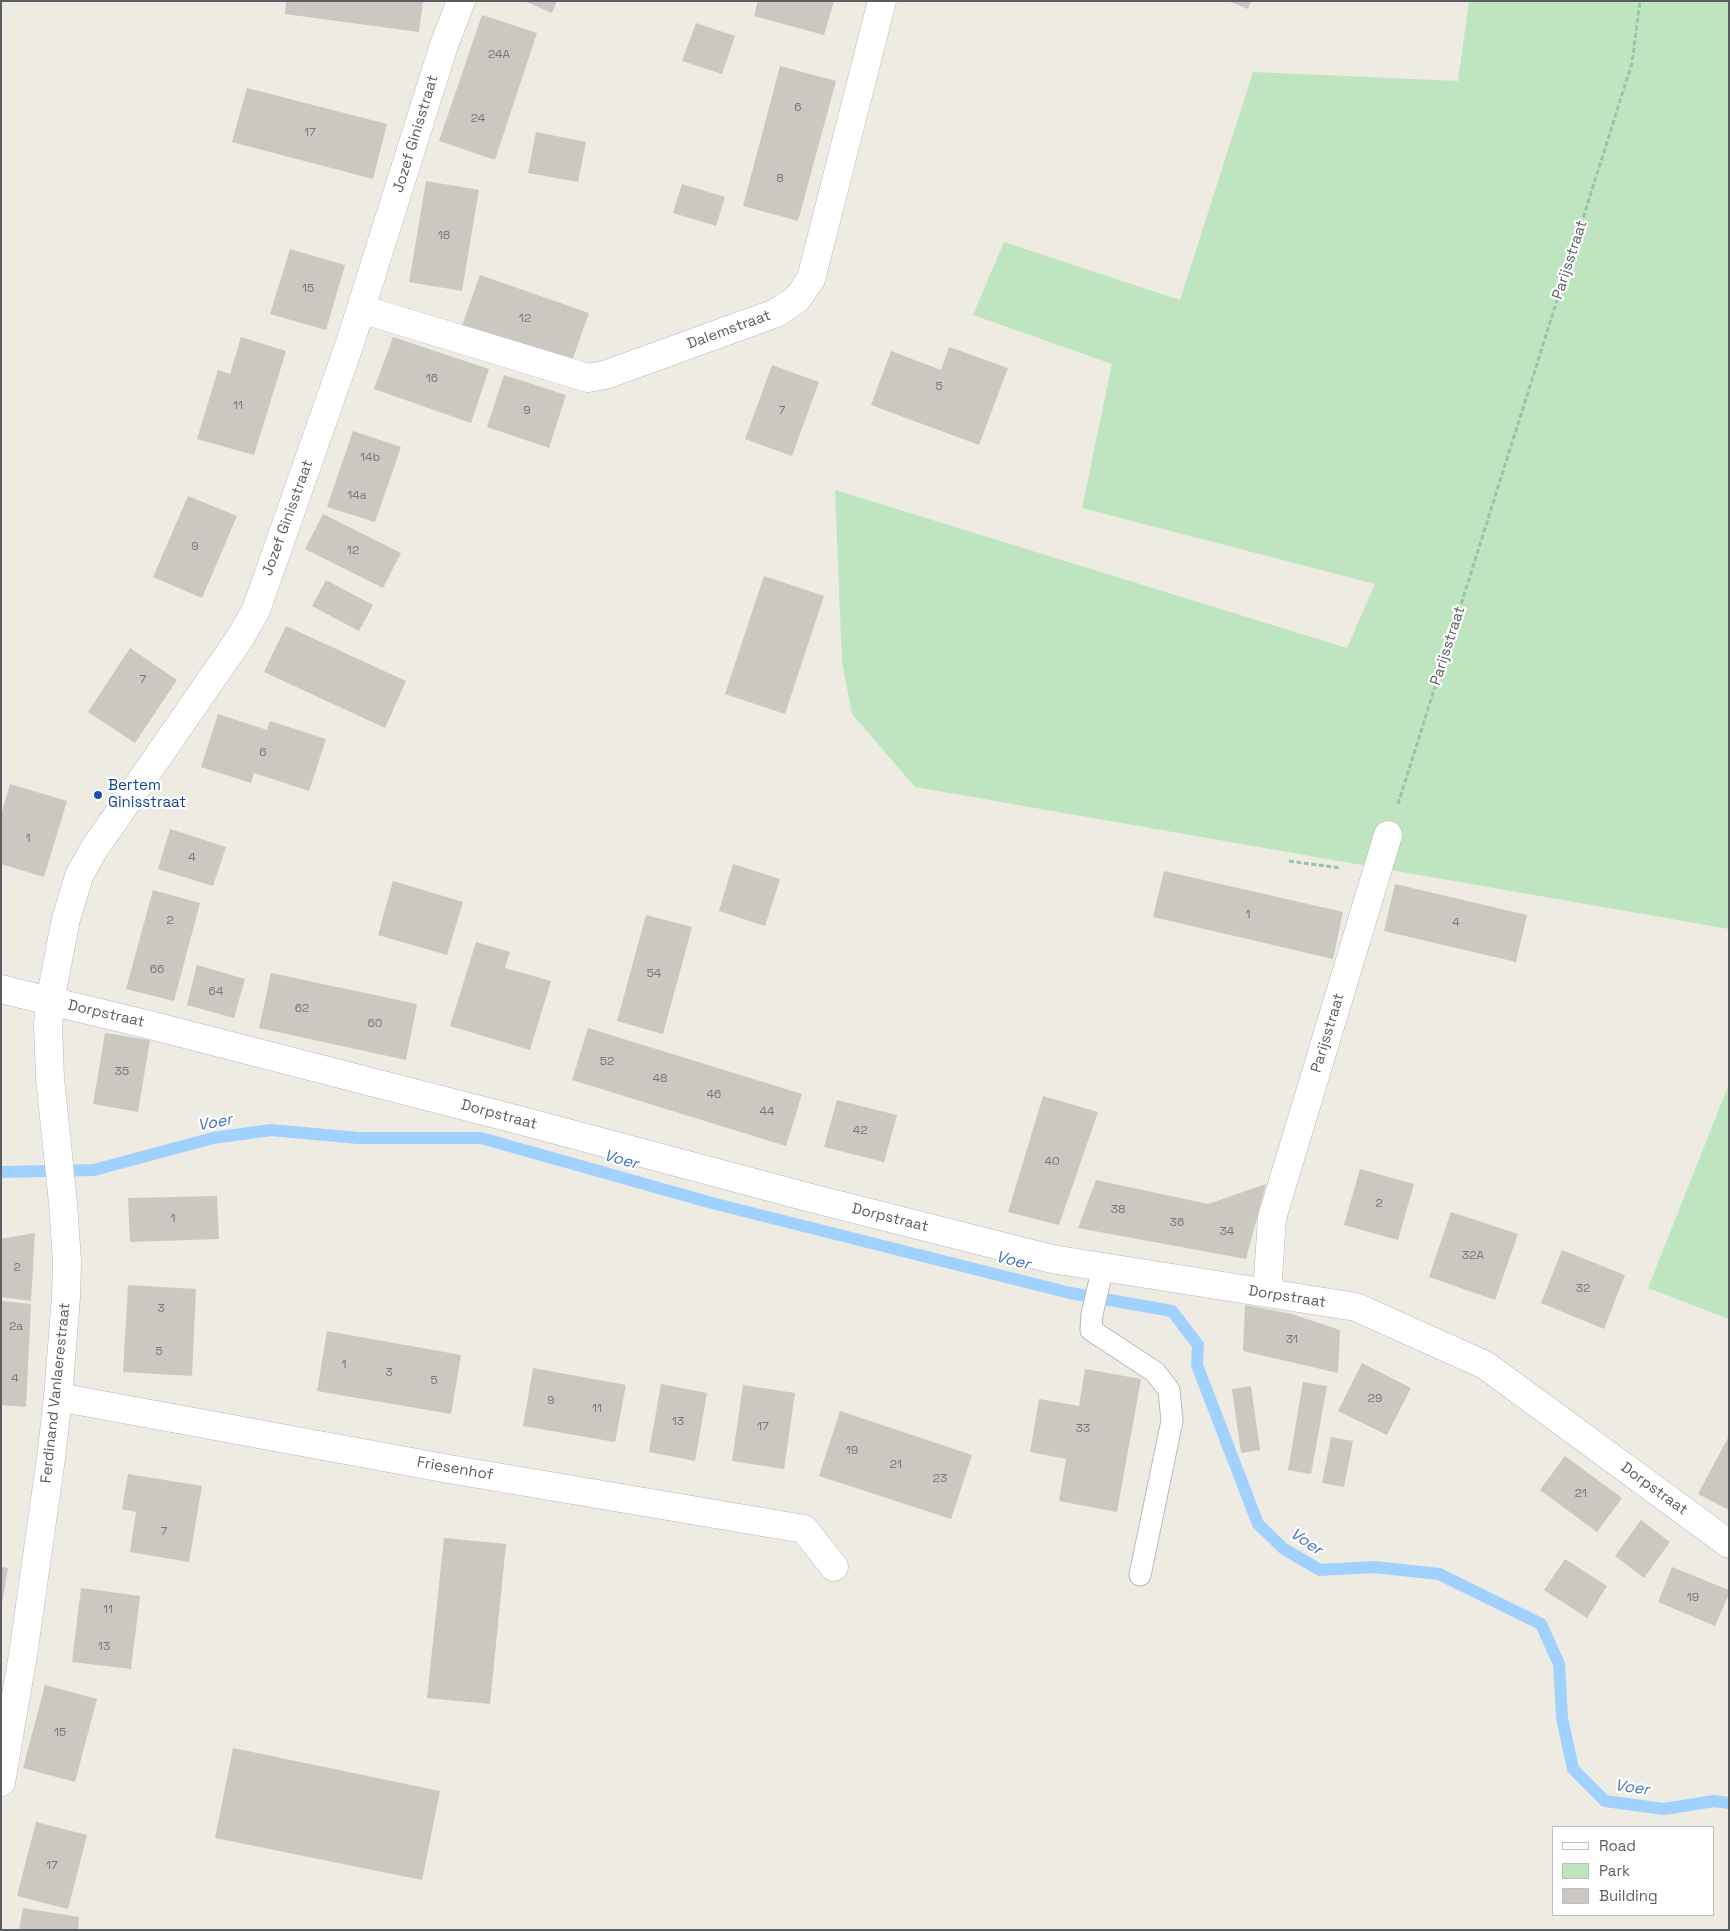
<!DOCTYPE html>
<html>
<head>
<meta charset="utf-8">
<style>
	body { margin:0 }
	#map { position:relative; width:1730px; height:1931px; overflow:hidden; background:#edebe2; font-family:"Space Grotesk",sans-serif }
	canvas { display:block }
	.frame { position:absolute; inset:0; border:2px solid #5a5e63; pointer-events:none }
	.legend { position:absolute; left:1552px; top:1826px; width:162px; height:90px; box-sizing:border-box; background:#fff; border:1px solid #bdbfc1; margin:0; padding:6px 9px; list-style:none; font-size:15px; color:#5a5e63 }
	.legend li { display:flex; align-items:center; gap:10px; height:25px }
	.legend b { width:25px; border:1px solid #bdbfc1 }
</style>
</head>
<body>
<div id="map">
<canvas width="1730" height="1931"></canvas>
<div class="frame"></div>
<ul class="legend">
<li><b style="height:6px;background:#fff"></b>Road</li>
<li><b style="height:14px;background:#bee5c0"></b>Park</li>
<li><b style="height:14px;background:#cac8c1"></b>Building</li>
</ul>
</div>
<script>
const g = document.querySelector('canvas').getContext('2d');
g.lineJoin = 'round';
function fillPath(path, color) { g.fillStyle = color; g.fill(path, 'evenodd'); }
const shape = rows => new Path2D(rows.map(r => 'M' + r).join(''));
function strokePath(path, color, width, dash) { g.strokeStyle = color; g.lineWidth = width; g.lineCap = dash ? 'butt' : 'round'; g.setLineDash(dash || []); g.stroke(path); }
function drawText(font, color, halo, rows, align = 'center') {
  g.font = font + ' "Space Grotesk",sans-serif'; g.lineWidth = 4.5; g.setLineDash([]); g.textBaseline = 'middle'; g.strokeStyle = halo; g.fillStyle = color; for (const [text, x, y, turn = 0] of rows) {
    g.save(); g.translate(x, y); g.rotate((+turn || 0) * Math.PI / 180); g.textAlign = isNaN(turn) ? turn : align; if (halo) g.strokeText(text, 0, 0); g.fillText(text, 0, 0); g.restore();
  }
}
const green = shape([
	[1469,1,1729,1,1729,929,915,787,852,714,842,662,835,490,1347,648,1375,584,1082,508,1112,364,973,315,1004,242,1180,300,1253,72,1458,81],
	[1729,1084,1729,1319,1648,1288]
]);
const stream = shape([
	[1,1172,94,1170,213,1138,271,1130,358,1138,481,1138,712,1203,1070,1293,1172,1311,1198,1345,1197,1365,1258,1524,1284,1549,1320,1570,1374,1567,1439,1574,1541,1624,1559,1664,1562,1718,1573,1769,1605,1801,1664,1809,1714,1801,1729,1803]
]);
const building = shape([
	[286,1,423,1,419,32,285,14],
	[524,1,557,1,552,13],
	[758,1,834,1,824,35,754,16],
	[1228,1,1251,1,1248,9],
	[482,15,537,33,495,160,439,141],
	[696,23,735,36,722,74,682,61],
	[780,66,836,81,798,221,743,206],
	[247,88,387,124,373,179,232,142],
	[536,132,586,142,578,182,528,173],
	[426,181,479,190,462,291,409,282],
	[682,184,725,197,716,226,673,213],
	[290,249,345,265,326,330,270,314],
	[480,275,589,313,571,364,462,326],
	[241,337,286,351,254,455,197,439,218,370,230,374],
	[393,337,489,369,471,423,374,389],
	[949,347,1008,368,979,445,871,405,891,351,941,370],
	[772,365,819,382,792,456,745,439],
	[504,375,566,395,549,448,487,427],
	[353,431,401,447,375,522,327,507],
	[188,496,237,516,202,598,153,577],
	[323,514,401,553,383,588,305,549],
	[764,576,824,596,785,714,725,694],
	[326,580,373,605,359,631,312,606],
	[286,626,406,681,385,728,264,672],
	[130,648,177,680,135,743,88,712],
	[218,714,267,730,270,721,326,739,309,791,254,773,251,783,201,767],
	[10,784,67,801,44,877,1,864,1,815],
	[170,829,226,847,213,886,158,869],
	[733,864,780,879,765,926,719,911],
	[1164,871,1343,912,1333,959,1153,917],
	[393,881,463,902,447,955,378,935],
	[1395,884,1527,915,1516,962,1384,931],
	[153,890,200,903,174,1001,126,989],
	[646,915,692,927,663,1034,617,1021],
	[476,942,510,952,505,968,551,981,530,1050,450,1026],
	[197,965,245,979,234,1018,187,1005],
	[271,973,417,1004,406,1060,259,1028],
	[588,1028,802,1094,786,1146,572,1080],
	[105,1033,150,1040,138,1112,93,1104],
	[1043,1096,1098,1112,1059,1225,1008,1212],
	[837,1100,897,1115,884,1162,824,1147],
	[1360,1169,1414,1184,1398,1240,1344,1225],
	[1096,1180,1208,1204,1266,1184,1246,1259,1078,1228],
	[217,1196,219,1239,130,1242,128,1198],
	[1451,1212,1518,1234,1495,1300,1429,1277],
	[35,1233,31,1301,1,1297,1,1239],
	[1562,1250,1625,1275,1604,1329,1541,1303],
	[128,1285,196,1289,192,1376,123,1372],
	[1,1301,31,1304,26,1407,1,1405],
	[1245,1305,1292,1314,1340,1330,1338,1373,1243,1351],
	[327,1331,461,1355,451,1414,317,1391],
	[1362,1363,1411,1388,1387,1435,1338,1411],
	[533,1368,626,1385,615,1442,523,1426],
	[1085,1369,1141,1379,1117,1512,1059,1501,1066,1459,1030,1452,1039,1399,1079,1406],
	[1303,1382,1327,1386,1311,1474,1288,1470],
	[661,1384,707,1393,695,1461,649,1452],
	[743,1385,795,1393,784,1469,732,1461],
	[1251,1386,1260,1450,1241,1453,1232,1389],
	[840,1411,972,1455,951,1519,819,1476],
	[1729,1436,1729,1510,1698,1494],
	[1331,1437,1353,1441,1344,1487,1322,1483],
	[1565,1456,1622,1498,1597,1532,1540,1490],
	[128,1474,202,1486,189,1562,130,1552,136,1512,122,1509],
	[1641,1520,1670,1542,1644,1578,1615,1556],
	[444,1538,506,1544,490,1704,427,1698],
	[1565,1559,1607,1586,1587,1618,1544,1590],
	[1,1567,8,1568,2,1604,1,1604],
	[1672,1567,1729,1590,1729,1594,1715,1626,1658,1602],
	[81,1588,140,1596,131,1669,72,1662],
	[45,1685,97,1699,75,1782,23,1768],
	[233,1748,440,1791,422,1880,215,1838],
	[36,1822,87,1835,68,1909,17,1896],
	[23,1908,79,1917,78,1930,19,1930]
]);
const path = shape([
	[1398,804,1632,63,1640,1],
	[1289,861,1341,868]
]);
const lane = shape([
	[1103,1267,1092,1314,1091,1330,1155,1372,1169,1390,1172,1421,1140,1575]
]);
const street = shape([
	[461,1,444,45,350,343,256,610,240,638,94,849,79,876,66,919,50,1001,146,1024,515,1119,811,1198,1052,1259,1356,1307,1485,1365,1729,1544],
	[361,309,588,378,605,375,776,313,797,299,811,279,882,1],
	[1267,1293,1272,1218,1388,835],
	[58,1397,449,1469,804,1529,834,1567]
]);
const secondary = shape([
	[1,989,50,1001,48,1026,50,1078,63,1203,67,1262,66,1297,58,1397,51,1458,23,1655,1,1782]
]);
const markers = [
	[98,795,5,"#1a4fb4"]
];
const numberNames = [
	["24A",499,55],
	["6",798,108],
	["24",478,119],
	["17",310,133],
	["8",780,179],
	["18",444,236],
	["15",308,289],
	["12",525,319],
	["16",432,379],
	["5",939,387],
	["11",238,406],
	["9",527,411],
	["7",782,411],
	["14b",370,458],
	["14a",357,496],
	["9",195,547],
	["12",353,551],
	["7",143,680],
	["6",263,753],
	["1",28,839],
	["4",192,858],
	["1",1248,915],
	["2",170,921],
	["4",1456,923],
	["66",157,970],
	["54",654,974],
	["64",216,992],
	["62",302,1009],
	["60",375,1024],
	["52",607,1062],
	["35",122,1072],
	["48",660,1079],
	["46",714,1095],
	["44",767,1112],
	["42",860,1131],
	["40",1052,1162],
	["2",1379,1204],
	["38",1118,1210],
	["1",173,1219],
	["36",1177,1223],
	["34",1227,1232],
	["32A",1473,1256],
	["2",17,1268],
	["32",1583,1289],
	["3",161,1309],
	["2a",16,1327],
	["31",1292,1340],
	["5",159,1352],
	["1",344,1365],
	["3",389,1373],
	["4",15,1379],
	["5",434,1381],
	["29",1375,1399],
	["9",551,1401],
	["11",597,1409],
	["13",678,1422],
	["17",763,1427],
	["33",1083,1429],
	["19",852,1451],
	["21",896,1465],
	["23",940,1479],
	["21",1581,1494],
	["7",164,1532],
	["19",1693,1598],
	["11",108,1610],
	["13",104,1647],
	["15",60,1733],
	["17",52,1866]
];
const streetNames = [
	["Jozef Ginisstraat",416,134,-73],
	["Parijsstraat",1570,260,-72],
	["Dalemstraat",729,330,-20],
	["Jozef Ginisstraat",288,518,-70],
	["Parijsstraat",1448,646,-72],
	["Dorpstraat",106,1014,13],
	["Parijsstraat",1328,1033,-73],
	["Dorpstraat",499,1115,15],
	["Dorpstraat",890,1218,14],
	["Dorpstraat",1287,1297,9],
	["Ferdinand Vanlaerestraat",56,1393,-84],
	["Friesenhof",455,1469,10],
	["Dorpstraat",1654,1489,36]
];
const transitNames = [
	["Bertem",108,786],
	["Ginisstraat",108,803]
];
const waterNames = [
	["Voer",215,1123,-11],
	["Voer",621,1160,16],
	["Voer",1013,1261,14],
	["Voer",1306,1542,34],
	["Voer",1632,1788,8]
];
fillPath(green, '#bee5c0');
strokePath(stream, '#a1d1ff', 12);
fillPath(building, '#cac8c1');
strokePath(lane, '#b5b8bd', 23);
strokePath(street, '#b5b8bd', 29);
strokePath(secondary, '#b6b9bf', 29);
strokePath(path, '#97c6a7', 3, [5, 2.5]);
strokePath(lane, '#fff', 21);
strokePath(street, '#fff', 28);
strokePath(secondary, '#fff', 28);
for (const [x, y, r, color] of markers) { const dot = new Path2D(); dot.arc(x, y, r, 0, 2 * Math.PI); g.fillStyle = color; g.fill(dot); strokePath(dot, '#fff', 2); }
drawText('12px', '#76787a', null, numberNames);
drawText('15px', '#5a5e63', '#fff', streetNames);
drawText('15px', '#164399', '#fff', transitNames, 'left');
drawText('italic 16px', '#4075b9', '#fff', waterNames);
</script>
</body>
</html>
